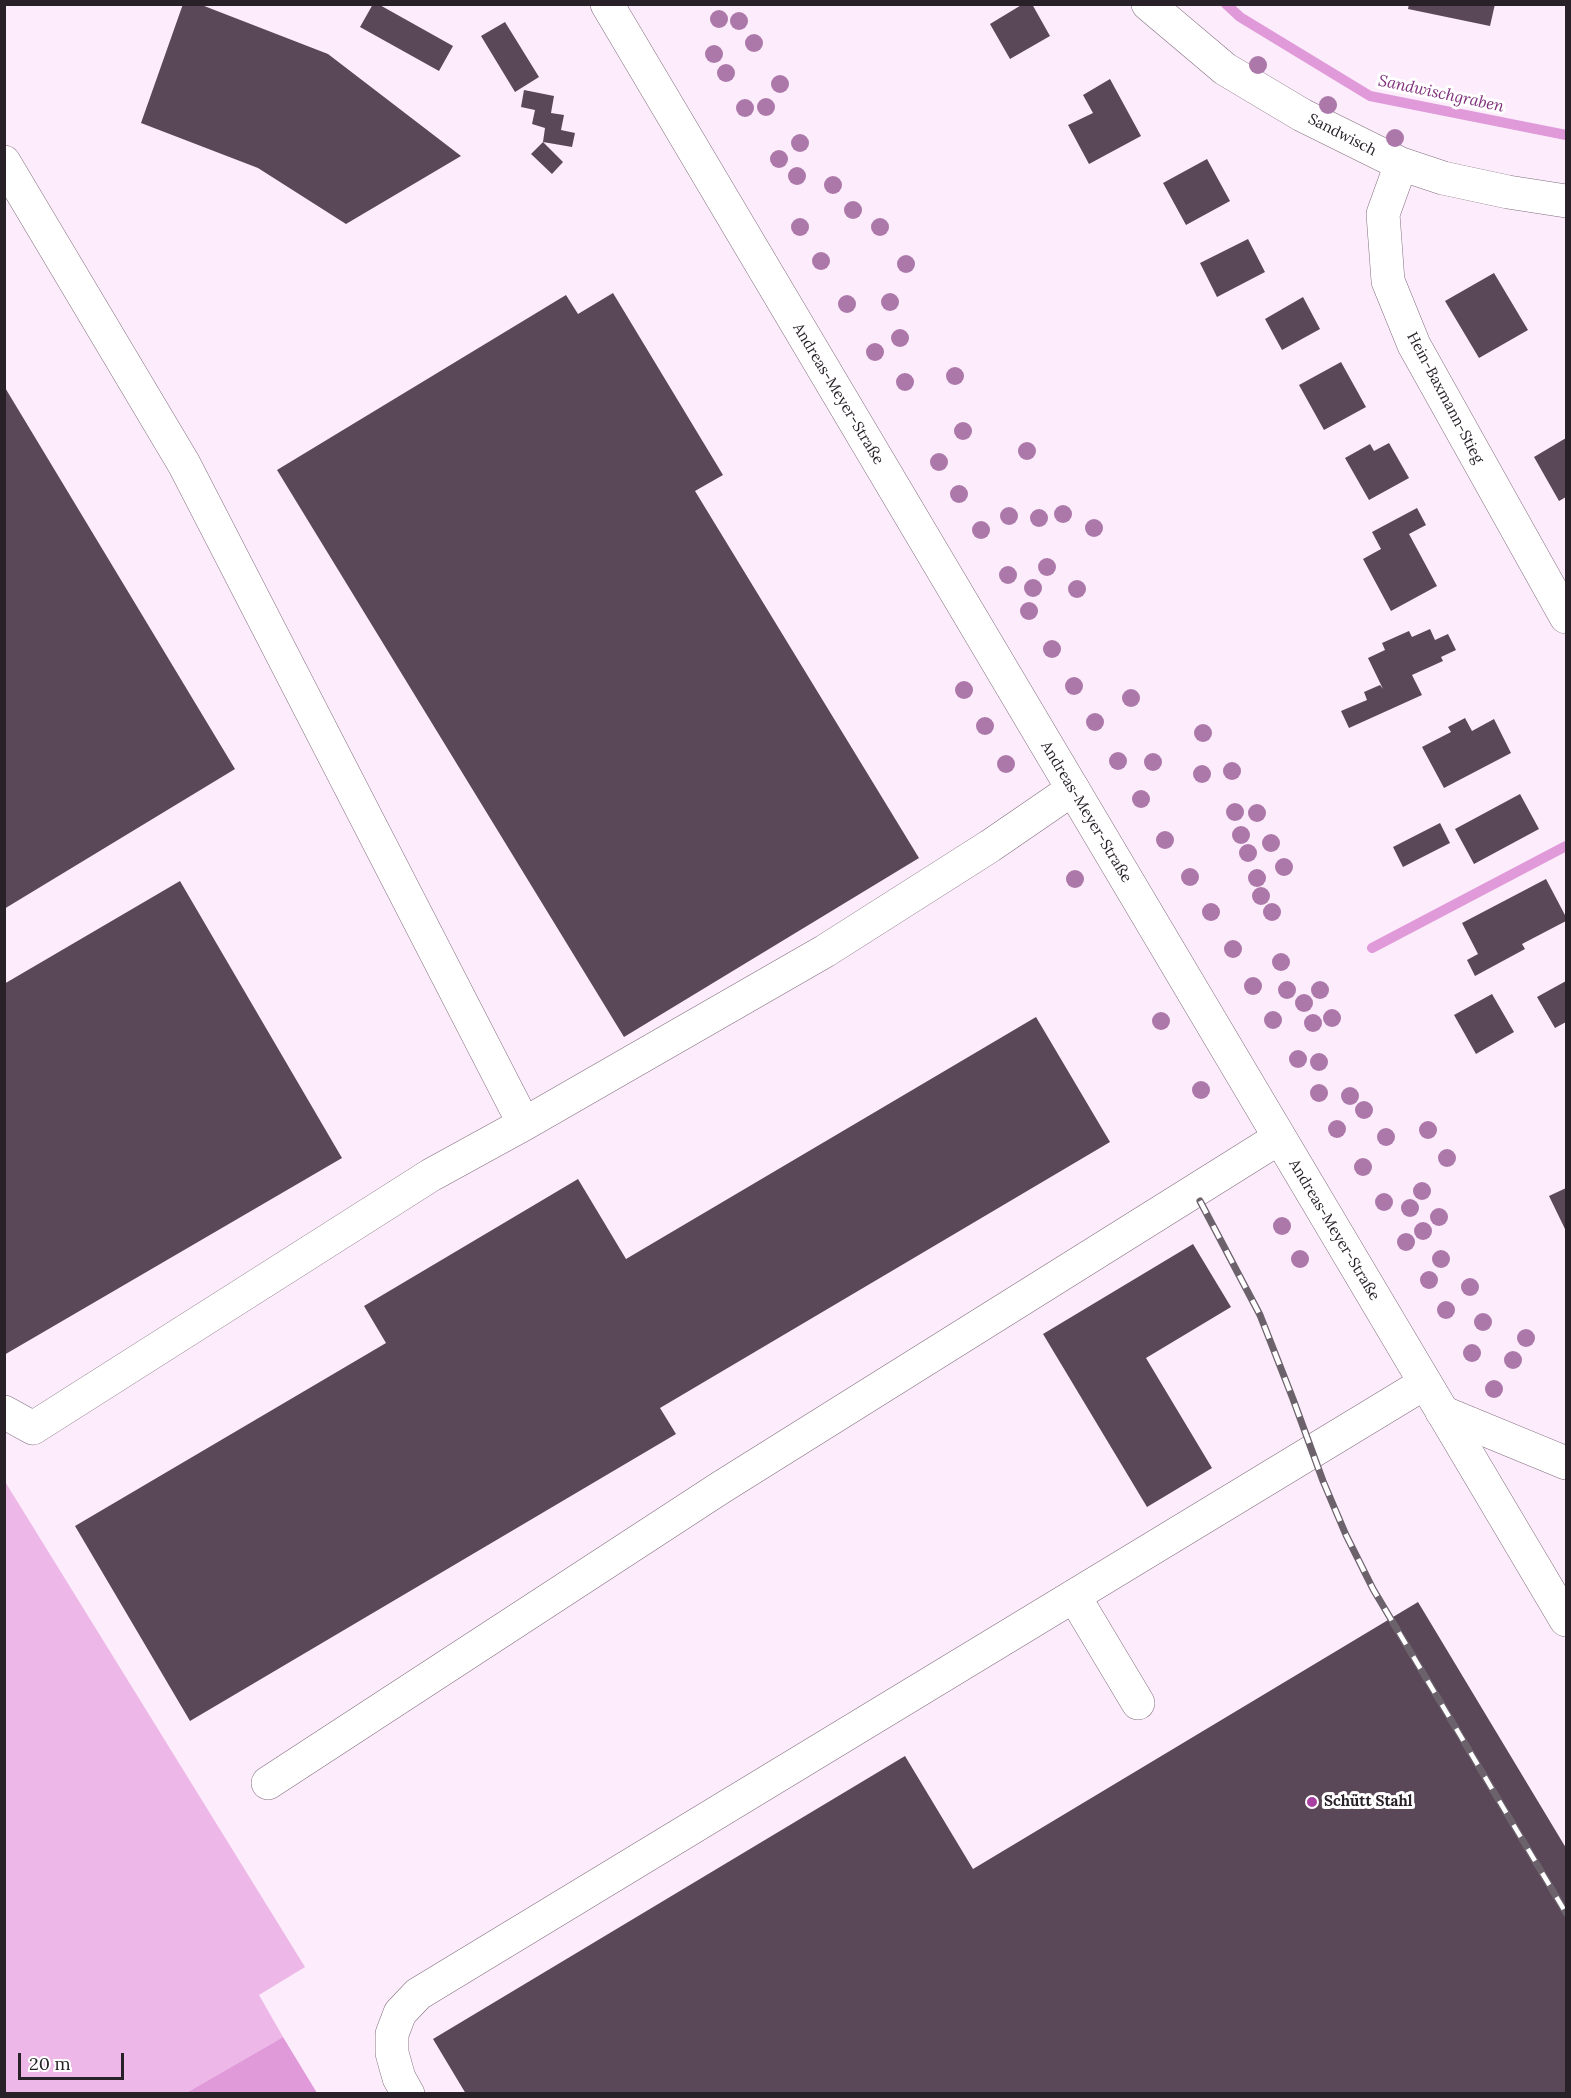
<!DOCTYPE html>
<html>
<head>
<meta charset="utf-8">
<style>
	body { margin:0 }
	#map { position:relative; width:1571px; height:2098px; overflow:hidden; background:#fdecfb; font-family:Lora,serif }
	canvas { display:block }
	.frame { position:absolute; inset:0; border:6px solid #282128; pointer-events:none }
	.scale { position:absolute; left:18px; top:2053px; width:106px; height:27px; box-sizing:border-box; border:3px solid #282128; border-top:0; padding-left:8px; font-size:18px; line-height:21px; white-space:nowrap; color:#282128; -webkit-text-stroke:4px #fff; paint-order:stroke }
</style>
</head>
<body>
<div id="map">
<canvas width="1571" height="2098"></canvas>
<div class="frame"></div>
<div class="scale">20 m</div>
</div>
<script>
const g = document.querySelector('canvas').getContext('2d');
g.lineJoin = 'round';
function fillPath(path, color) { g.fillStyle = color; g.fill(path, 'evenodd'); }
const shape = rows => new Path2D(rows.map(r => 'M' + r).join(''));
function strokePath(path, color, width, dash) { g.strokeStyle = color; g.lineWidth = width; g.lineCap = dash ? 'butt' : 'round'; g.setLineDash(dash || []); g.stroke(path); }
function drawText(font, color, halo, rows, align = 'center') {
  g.font = font + ' Lora,serif'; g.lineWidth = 6; g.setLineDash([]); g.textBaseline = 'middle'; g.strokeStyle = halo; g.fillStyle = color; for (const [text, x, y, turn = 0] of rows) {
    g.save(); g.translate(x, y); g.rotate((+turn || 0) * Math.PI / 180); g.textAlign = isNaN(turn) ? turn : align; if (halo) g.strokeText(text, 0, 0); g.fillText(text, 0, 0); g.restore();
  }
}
const green = shape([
	[4,1480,305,1967,259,1995,283,2037,186,2093,5,2093]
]);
const water = shape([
	[283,2037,317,2093,186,2093]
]);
const stream = shape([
	[1226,4,1240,17,1370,96,1566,135],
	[1372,948,1566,846]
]);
const building = shape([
	[183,4,199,4,328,54,461,156,346,224,258,168,141,123],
	[373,4,378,4,453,46,439,71,360,27],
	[1023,4,1032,4,1050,36,1010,59,990,24],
	[1409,4,1495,4,1490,26,1408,9],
	[505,22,539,77,515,92,481,36],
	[1110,79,1141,136,1089,164,1068,125,1093,113,1083,95],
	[524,90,554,96,551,113,564,115,561,130,575,133,572,147,543,142,545,128,532,124,535,110,521,107],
	[543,142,563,162,552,174,531,154],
	[1207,159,1230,201,1186,225,1163,183],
	[1248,239,1265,272,1217,297,1200,263],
	[1494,273,1528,330,1479,358,1445,301],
	[613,293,723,475,695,491,919,858,624,1037,277,470,566,295,578,314],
	[1303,297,1320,329,1282,350,1265,319],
	[1341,362,1366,407,1324,430,1299,385],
	[4,386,235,769,4,909],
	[1566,438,1566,497,1559,501,1534,457],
	[1389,443,1409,478,1369,500,1345,458,1370,444,1374,451],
	[1417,508,1426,525,1409,534,1437,586,1391,611,1363,559,1381,549,1372,532],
	[1430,629,1435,640,1448,634,1456,650,1441,657,1443,661,1412,675,1422,695,1349,728,1341,711,1367,700,1364,692,1380,685,1383,689,1368,658,1385,650,1382,643,1409,631,1412,637],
	[1465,718,1472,731,1494,719,1511,753,1444,788,1422,747,1451,732,1448,727],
	[1520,794,1539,829,1474,864,1455,829],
	[1440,823,1450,843,1403,867,1393,847],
	[1546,879,1566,917,1566,921,1522,944,1525,949,1475,976,1467,960,1478,954,1462,923],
	[180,881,342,1158,4,1355,4,984],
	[1566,981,1566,1022,1555,1028,1537,997],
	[1492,994,1514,1032,1476,1054,1454,1015],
	[1036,1017,1110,1142,660,1408,676,1434,190,1721,75,1526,386,1343,364,1306,578,1179,626,1259],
	[1566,1188,1566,1228,1565,1229,1549,1196],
	[1193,1244,1231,1307,1146,1358,1212,1468,1147,1507,1043,1334],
	[1418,1602,1566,1848,1566,2094,466,2094,433,2039,905,1756,973,1869]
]);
const minor = shape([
	[1148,4,1225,69,1302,115,1401,164,1443,178,1508,192,1566,201],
	[4,162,184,464,524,1124],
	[1401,164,1383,214,1388,281,1414,345,1566,617],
	[4,1412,33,1428,431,1175,524,1124,825,951,990,846,1073,789],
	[1442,1412,1566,1463],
	[1074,1596,1138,1703],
	[268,1783,720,1488,1279,1138],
	[408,2094,399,2078,392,2053,392,2034,400,2013,418,1994,1425,1383]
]);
const major = shape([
	[607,4,1566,1620]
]);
const rail = shape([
	[1200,1201,1260,1315,1293,1399,1323,1481,1346,1535,1373,1589,1566,1913]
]);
const trees = [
	[719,19],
	[739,21],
	[754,43],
	[714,54],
	[1258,65],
	[726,73],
	[780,84],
	[1328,105],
	[766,107],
	[745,108],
	[1395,138],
	[800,143],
	[779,159],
	[797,176],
	[833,185],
	[853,210],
	[800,227],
	[880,227],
	[821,261],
	[906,264],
	[890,302],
	[847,304],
	[900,338],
	[875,352],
	[955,376],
	[905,382],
	[963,431],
	[1027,451],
	[939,462],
	[959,494],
	[1063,514],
	[1009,516],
	[1039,518],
	[1094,528],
	[981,530],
	[1047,567],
	[1008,575],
	[1033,588],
	[1077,589],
	[1029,611],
	[1052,649],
	[1074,686],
	[964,690],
	[1131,698],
	[1095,722],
	[985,726],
	[1203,733],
	[1118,761],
	[1153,762],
	[1006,764],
	[1232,771],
	[1202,774],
	[1141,799],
	[1235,812],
	[1257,813],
	[1241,835],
	[1165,840],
	[1271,843],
	[1248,853],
	[1284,867],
	[1190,877],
	[1257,878],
	[1075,879],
	[1261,896],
	[1211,912],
	[1272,912],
	[1233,949],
	[1281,962],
	[1253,986],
	[1287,990],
	[1320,990],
	[1304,1003],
	[1332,1018],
	[1273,1020],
	[1161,1021],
	[1313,1023],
	[1298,1059],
	[1319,1062],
	[1201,1090],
	[1319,1093],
	[1350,1096],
	[1364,1110],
	[1337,1129],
	[1428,1130],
	[1386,1137],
	[1447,1158],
	[1363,1167],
	[1422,1191],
	[1384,1202],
	[1410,1208],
	[1439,1217],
	[1282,1226],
	[1423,1231],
	[1406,1242],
	[1300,1259],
	[1441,1259],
	[1429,1280],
	[1470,1287],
	[1446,1310],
	[1483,1322],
	[1526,1338],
	[1472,1353],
	[1513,1360],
	[1494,1389]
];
const markers = [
	[1312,1802,6,"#a941a3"]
];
const streetNames = [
	["Sandwisch",1342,135,27],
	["Andreas-Meyer-Straße",838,394,59],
	["Hein-Baxmann-Stieg",1445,398,62],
	["Andreas-Meyer-Straße",1086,812,59],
	["Andreas-Meyer-Straße",1334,1230,59]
];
const poiNames = [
	["Schütt Stahl",1324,1802]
];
const waterNames = [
	["Sandwischgraben",1441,94,12]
];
fillPath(green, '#edb8e8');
fillPath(water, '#e09ad9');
strokePath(stream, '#e09ad9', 10);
fillPath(building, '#5a4858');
strokePath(minor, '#816e7e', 34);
strokePath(major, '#816e7e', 34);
strokePath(minor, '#fff', 33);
strokePath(major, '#fff', 33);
strokePath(rail, '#6c626c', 7);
strokePath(rail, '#fff', 4.5, [14]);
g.fillStyle = '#ac78aa';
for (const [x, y] of trees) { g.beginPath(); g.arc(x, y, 9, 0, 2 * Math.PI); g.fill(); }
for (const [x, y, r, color] of markers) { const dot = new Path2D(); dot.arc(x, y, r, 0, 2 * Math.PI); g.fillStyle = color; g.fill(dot); strokePath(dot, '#fff', 2); }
drawText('15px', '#282128', '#fff', streetNames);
drawText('bold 15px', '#282128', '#fff', poiNames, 'left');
drawText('italic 16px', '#7f2f7b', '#fff', waterNames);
</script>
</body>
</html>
